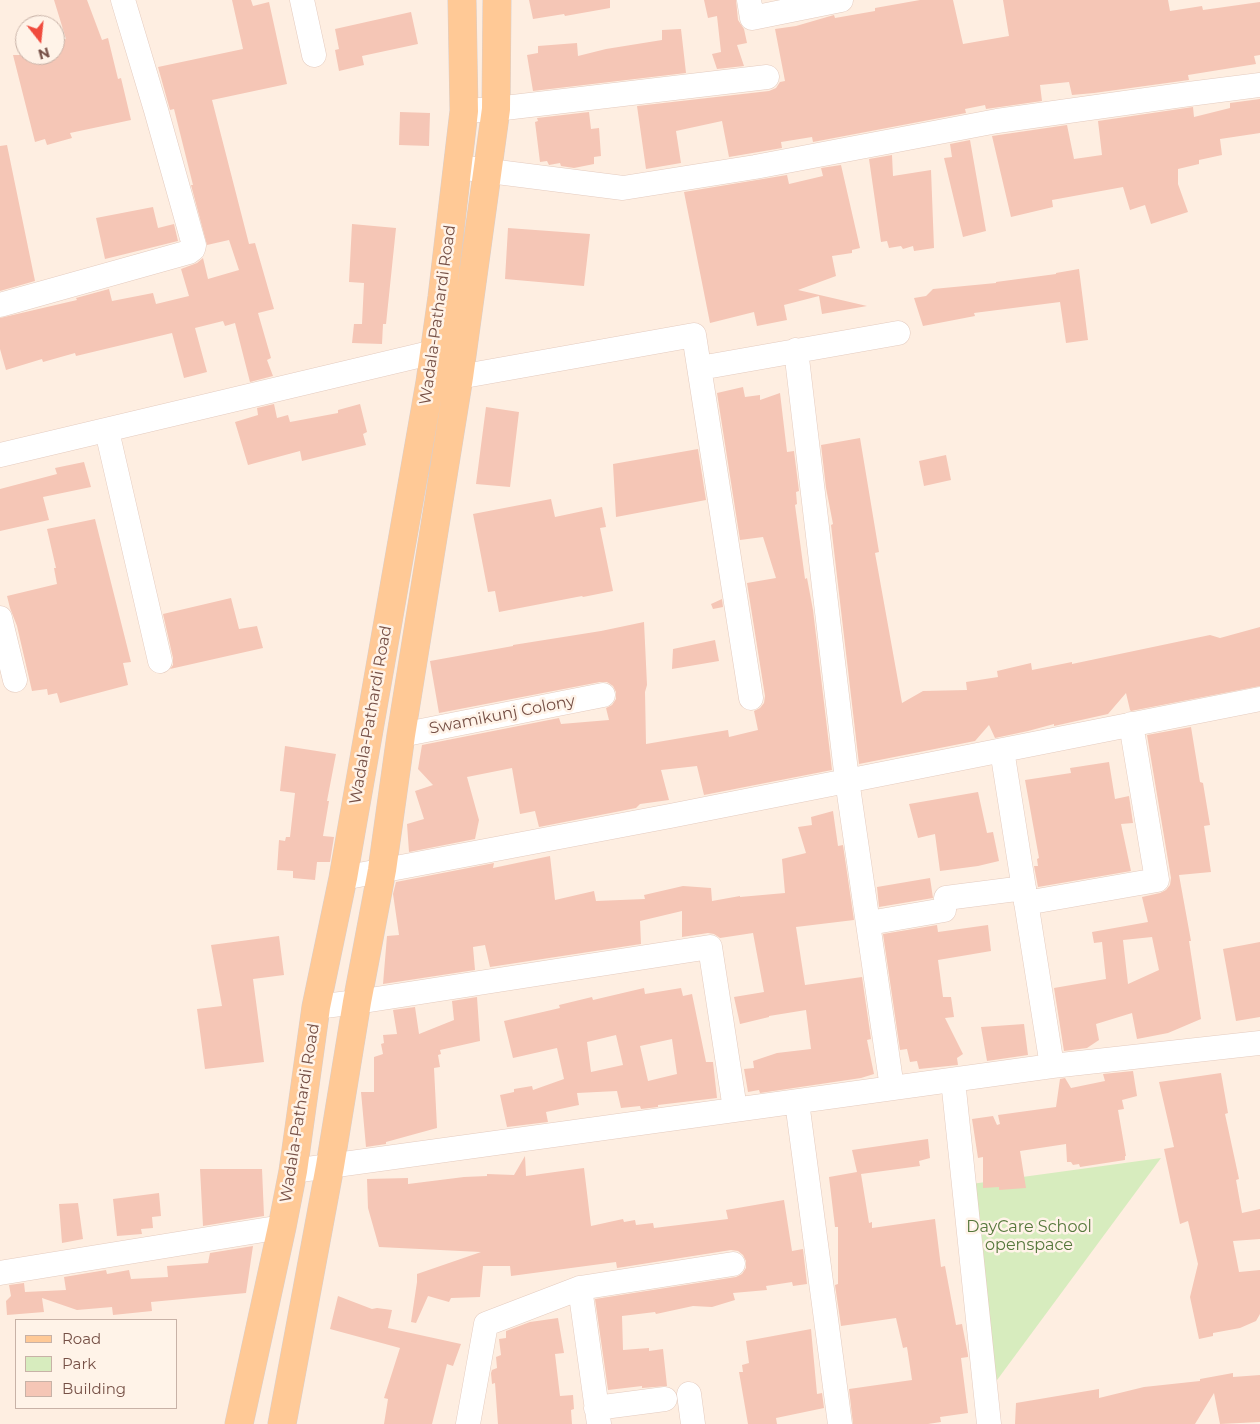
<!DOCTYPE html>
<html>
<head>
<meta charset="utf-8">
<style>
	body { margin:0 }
	#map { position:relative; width:1260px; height:1424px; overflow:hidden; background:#feeee1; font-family:Montserrat,sans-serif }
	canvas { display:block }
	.legend { position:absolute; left:15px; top:1319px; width:162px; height:90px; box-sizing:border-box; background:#fff3e8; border:1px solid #c8b2a7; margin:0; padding:6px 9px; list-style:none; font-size:15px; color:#765046 }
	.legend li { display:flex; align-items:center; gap:10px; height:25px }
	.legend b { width:25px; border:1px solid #c8b2a7 }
	.north { position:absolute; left:15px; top:15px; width:50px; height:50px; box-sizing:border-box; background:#fff3e8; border:1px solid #c8b2a7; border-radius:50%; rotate:164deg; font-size:14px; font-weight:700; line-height:20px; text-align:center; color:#765046 }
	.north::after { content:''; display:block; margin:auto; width:18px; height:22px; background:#f04b3d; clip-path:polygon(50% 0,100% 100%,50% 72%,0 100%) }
</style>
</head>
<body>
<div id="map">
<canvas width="1260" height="1424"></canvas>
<ul class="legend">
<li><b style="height:6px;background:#ffc996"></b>Road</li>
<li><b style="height:14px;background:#d7ecbe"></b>Park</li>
<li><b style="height:14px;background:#f5c6b6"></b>Building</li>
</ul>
<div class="north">N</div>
</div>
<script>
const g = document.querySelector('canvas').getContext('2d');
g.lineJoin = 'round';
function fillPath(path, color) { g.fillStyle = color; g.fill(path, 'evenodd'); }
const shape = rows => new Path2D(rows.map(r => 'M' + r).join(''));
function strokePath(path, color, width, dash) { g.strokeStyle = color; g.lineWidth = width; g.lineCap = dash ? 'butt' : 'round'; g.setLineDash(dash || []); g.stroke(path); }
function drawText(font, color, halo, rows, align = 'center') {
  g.font = font + ' Montserrat,sans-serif'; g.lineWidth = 5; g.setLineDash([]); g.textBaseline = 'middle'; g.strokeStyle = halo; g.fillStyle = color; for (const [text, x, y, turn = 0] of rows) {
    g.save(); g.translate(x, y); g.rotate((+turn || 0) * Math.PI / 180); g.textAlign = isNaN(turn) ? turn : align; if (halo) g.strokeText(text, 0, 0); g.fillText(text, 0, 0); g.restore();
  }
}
const green = shape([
	[1161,1158,986,1395,964,1185]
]);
const building = shape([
	[54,0,87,0,102,40,108,38,118,79,121,78,131,120,70,133,72,138,47,145,45,139,35,142,13,55,55,55,55,41,66,39],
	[232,0,251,0,253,6,269,2,287,84,212,100,249,244,255,243,274,309,258,313,271,358,267,360,273,376,250,382,235,323,225,326,223,321,195,328,207,372,184,378,172,333,76,356,75,353,43,362,42,359,6,370,0,349,0,318,77,300,76,298,109,289,112,301,153,293,156,304,189,296,181,269,197,263,203,258,208,279,239,270,229,240,207,245,191,185,193,185,174,109,170,110,158,67,243,49],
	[529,0,610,0,610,8,565,16,564,14,533,19],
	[704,0,736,0,738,20,744,29,747,43,737,45,744,66,717,69,712,54,721,52,717,16,708,18],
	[920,0,953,0,963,44,1009,36,1003,0,1168,0,1170,11,1202,6,1203,10,1260,2,1260,55,1254,56,1256,64,1188,75,1189,80,1094,93,1072,95,1069,82,1040,85,1042,101,986,109,985,105,965,109,966,113,813,142,812,137,781,142,782,148,729,157,722,121,676,131,681,163,646,169,637,106,769,91,776,88,780,82,785,81,775,29,796,26,834,15,835,18,875,11,875,8],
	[411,12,418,44,362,56,364,65,339,71,335,50,339,49,335,29],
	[681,29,686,73,533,91,527,55,538,53,538,46,577,43,578,56,606,49,662,40,662,30],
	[1260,99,1260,133,1220,139,1222,155,1199,160,1199,164,1178,169,1178,184,1188,212,1151,224,1145,205,1130,210,1123,187,1052,200,1053,207,1011,217,992,136,1067,125,1074,159,1102,155,1098,121,1193,107,1194,117,1230,108,1230,103],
	[400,112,430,113,429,146,399,145],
	[589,112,591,129,599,128,601,156,594,157,594,164,574,168,561,166,560,163,549,165,547,161,540,162,535,122,538,121,537,118],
	[970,140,986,231,963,237,944,158,952,157,950,144],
	[7,145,35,281,0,291,0,146],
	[892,155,893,176,931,170,934,248,914,251,913,246,903,249,901,246,889,248,887,241,881,242,869,159],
	[841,165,860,248,852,250,852,253,832,256,836,276,798,290,867,306,822,314,819,296,784,305,787,320,757,326,754,312,710,323,684,192,787,175,789,184,823,176,821,168],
	[153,207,158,228,174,224,178,241,105,259,96,218],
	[352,224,396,228,386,324,383,324,382,344,352,343,354,324,362,324,364,283,349,282],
	[508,228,590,234,584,286,505,279],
	[1079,269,1088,340,1066,343,1060,302,974,313,975,316,923,326,914,298,926,296,933,289,996,283,996,282,1056,274,1056,273],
	[743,387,745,397,760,395,760,400,780,393,787,452,794,451,799,491,796,492,797,504,795,505,805,579,807,578,813,610,832,770,704,795,697,766,661,770,669,800,640,804,636,808,539,827,535,811,520,814,512,768,467,777,479,820,475,839,409,852,407,824,424,819,415,791,433,785,418,769,422,745,559,718,561,724,609,720,606,708,612,705,616,699,616,692,613,686,607,682,600,682,439,713,430,661,513,646,513,645,601,631,644,622,647,685,645,692,646,744,728,730,729,737,758,730,754,711,760,708,764,703,765,696,747,583,776,578,763,537,740,540,717,393],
	[274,404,277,418,288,415,290,422,338,413,338,410,360,404,367,432,363,434,366,445,302,461,300,451,248,465,235,422,258,415,257,408],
	[486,407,519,412,510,487,476,484],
	[860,438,879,552,875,553,902,703,923,691,967,690,966,682,998,677,997,671,1031,663,1032,670,1072,662,1072,664,1210,635,1220,638,1260,627,1260,686,1131,711,1130,710,1126,693,1108,714,1054,726,1054,724,1028,731,995,738,989,725,975,741,859,764,831,525,833,524,826,488,821,445],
	[698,449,706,500,616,517,613,464],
	[946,455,951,480,924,486,919,461],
	[84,462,91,487,43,497,49,520,0,531,0,489,57,474,55,468],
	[551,499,555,517,602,507,606,527,600,528,613,591,583,597,582,596,499,612,495,591,488,592,473,514],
	[95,519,131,662,123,663,128,685,60,703,57,693,48,695,47,689,32,691,17,626,10,608,7,596,57,584,54,568,56,568,47,529],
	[231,598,239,629,257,626,263,648,170,669,173,665,173,658,163,614],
	[722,599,723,607,713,609,711,604],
	[715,640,719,661,672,669,673,649],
	[1191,727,1200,782,1203,783,1210,825,1204,826,1211,872,1179,875,1191,941,1189,941,1201,1019,1168,1033,1137,1039,1132,1013,1096,1024,1099,1040,1087,1048,1064,1051,1054,988,1106,979,1102,942,1094,943,1092,932,1148,922,1142,897,1160,893,1166,890,1170,885,1171,878,1147,735],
	[1152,937,1159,970,1128,984,1123,940],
	[285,746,336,754,327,801,329,801,323,836,334,837,330,862,317,862,315,880,293,878,293,871,277,870,279,840,285,841,286,837,290,837,295,793,280,791],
	[1109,762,1115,799,1129,796,1133,823,1121,824,1131,871,1038,887,1034,866,1038,866,1037,859,1039,858,1025,780,1071,773,1070,768],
	[978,792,987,833,993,832,999,861,978,866,940,871,935,834,918,838,909,804],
	[833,811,838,846,843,845,854,920,796,927,805,985,862,977,871,1039,867,1040,874,1074,861,1078,760,1093,759,1090,748,1092,744,1069,754,1068,753,1061,777,1053,811,1049,806,1010,769,1016,769,1017,740,1024,734,997,764,992,753,933,720,938,714,934,708,933,682,937,682,911,640,921,641,944,490,967,485,945,473,947,475,970,383,984,387,936,399,935,393,894,396,882,494,863,493,868,550,856,555,900,594,891,596,901,645,899,644,895,683,886,711,888,712,901,740,896,740,897,785,893,782,859,806,853,798,827,812,825,811,817],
	[930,878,933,898,879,907,877,887],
	[937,925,938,932,988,925,991,951,938,960,943,997,951,997,954,1017,945,1018,963,1054,957,1058,958,1065,919,1069,917,1061,910,1062,907,1049,900,1050,883,934],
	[279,936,284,975,253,979,264,1062,205,1069,197,1009,222,1006,211,945],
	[1260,942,1260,1017,1236,1021,1223,949],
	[644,988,645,994,681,988,683,996,692,994,706,1062,713,1062,717,1098,658,1105,658,1107,641,1109,640,1106,621,1108,617,1091,577,1093,579,1105,546,1112,548,1122,507,1127,500,1095,514,1092,514,1089,532,1086,533,1090,564,1079,557,1048,513,1058,504,1021,560,1008,559,1005,592,997,593,1000],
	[616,1035,623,1065,591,1072,587,1042],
	[672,1039,677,1074,648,1081,640,1046],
	[477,997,480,1041,440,1050,441,1054,438,1055,440,1067,434,1068,437,1128,386,1142,386,1144,366,1147,361,1092,374,1092,374,1057,383,1054,381,1044,384,1043,383,1035,397,1034,393,1010,415,1007,419,1034,454,1020,452,1001],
	[1024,1024,1028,1055,987,1061,981,1027],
	[1133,1071,1137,1096,1122,1100,1124,1109,1118,1110,1126,1156,1125,1156,1125,1160,1080,1167,1079,1164,1073,1165,1071,1162,1067,1162,1066,1144,1020,1151,1026,1188,999,1190,999,1187,983,1188,983,1157,978,1158,972,1119,993,1116,997,1125,1000,1124,998,1115,1056,1107,1060,1079,1065,1078,1071,1088,1105,1081,1103,1074],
	[1221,1073,1228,1113,1225,1114,1239,1179,1236,1180,1242,1213,1260,1209,1260,1239,1233,1241,1239,1272,1260,1270,1260,1314,1256,1321,1240,1328,1213,1333,1213,1336,1199,1339,1190,1297,1198,1264,1188,1221,1180,1224,1164,1149,1174,1147,1159,1082],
	[928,1139,930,1158,919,1161,920,1166,861,1174,869,1223,872,1222,872,1228,935,1219,941,1267,945,1266,956,1325,962,1324,968,1355,968,1357,961,1358,968,1413,940,1417,941,1422,928,1424,853,1424,849,1389,912,1380,907,1347,903,1348,896,1318,841,1326,835,1285,838,1284,838,1227,835,1227,829,1177,857,1172,852,1150],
	[525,1156,526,1176,584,1168,591,1226,623,1219,624,1222,635,1220,636,1225,653,1223,654,1228,728,1219,726,1210,784,1200,792,1251,803,1249,807,1284,793,1286,792,1282,766,1286,767,1290,733,1293,735,1300,712,1307,693,1306,656,1314,655,1312,622,1316,623,1350,649,1348,649,1351,663,1349,667,1386,642,1388,642,1386,608,1390,595,1299,736,1277,742,1274,746,1268,746,1261,743,1255,738,1251,731,1250,617,1268,616,1262,511,1276,510,1266,483,1266,480,1297,451,1298,449,1302,428,1296,416,1323,411,1322,417,1282,417,1274,481,1252,379,1247,368,1208,367,1179,408,1178,408,1184,464,1177,487,1176,487,1174,514,1175],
	[200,1169,262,1169,264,1216,203,1226],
	[159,1193,161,1216,152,1217,153,1228,141,1229,142,1234,117,1236,113,1199],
	[78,1203,83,1239,62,1243,59,1204],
	[253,1246,246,1293,151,1302,152,1311,113,1315,112,1307,77,1310,42,1298,44,1312,7,1315,6,1301,11,1296,9,1285,24,1283,25,1292,66,1290,64,1277,106,1270,107,1274,129,1270,131,1279,168,1277,167,1266,208,1263,210,1253],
	[338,1296,372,1309,377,1308,392,1310,388,1328,461,1344,453,1366,447,1364,432,1424,384,1424,388,1399,384,1398,400,1348,330,1329],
	[558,1318,564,1353,555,1354,560,1396,573,1395,574,1409,571,1410,572,1424,498,1424,495,1383,492,1384,491,1373,492,1370,497,1368,496,1357,501,1355,499,1339,506,1338,506,1331,530,1322],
	[811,1329,817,1394,822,1393,824,1408,776,1418,777,1424,748,1424,739,1372,743,1372,742,1365,749,1363,746,1341],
	[1233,1373,1233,1377,1260,1375,1260,1422,1220,1424,1214,1393,1195,1424,1015,1424,1016,1403,1099,1389,1099,1398,1144,1387,1200,1381,1200,1379]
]);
const minor = shape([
	[302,0,314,55],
	[749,0,752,18,841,0],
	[464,111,496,109,767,77],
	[458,167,623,188,755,167,997,121,1189,94,1260,85],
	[0,305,189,252,193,249,194,245,156,110,123,0],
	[796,350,847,780,892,1088],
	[700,368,898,333],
	[442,380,694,335,751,698],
	[107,431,160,661],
	[0,455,451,348],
	[0,618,15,680],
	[401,735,603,695],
	[1002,750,1052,1066],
	[343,878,670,816,1260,699],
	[946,898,1024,888],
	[1026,903,1157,880,1131,724],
	[869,923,944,910],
	[316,1007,357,1002,710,947,735,1109],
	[953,1080,989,1424],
	[797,1102,840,1424],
	[293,1171,1052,1066,1260,1043],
	[0,1273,282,1227],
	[580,1288,599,1424],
	[689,1394,693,1424],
	[596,1408,665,1399],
	[468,1424,486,1324,580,1288,733,1264]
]);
const major = shape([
	[239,1424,282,1227,293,1171,316,1007,343,878,430,382,442,297,464,111,462,0],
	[282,1424,330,1166,357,1002,382,870,401,735,459,377,496,109,497,0]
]);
const streetNames = [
	["Wadala-Pathardi Road",438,315,-82],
	["Wadala-Pathardi Road",371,715,-80],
	["Swamikunj Colony",502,715,-11],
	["Wadala-Pathardi Road",300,1113,-81]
];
const parkNames = [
	["DayCare School",1029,1227],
	["openspace",1029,1245]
];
fillPath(green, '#d7ecbe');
fillPath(building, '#f5c6b6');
strokePath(minor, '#e4cbbf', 25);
strokePath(major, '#d9cecb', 29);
strokePath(minor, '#fff', 24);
strokePath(major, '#ffc996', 28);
drawText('16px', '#765046', '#fff3e8', streetNames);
drawText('16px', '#55773b', '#fff3e8', parkNames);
</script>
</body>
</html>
